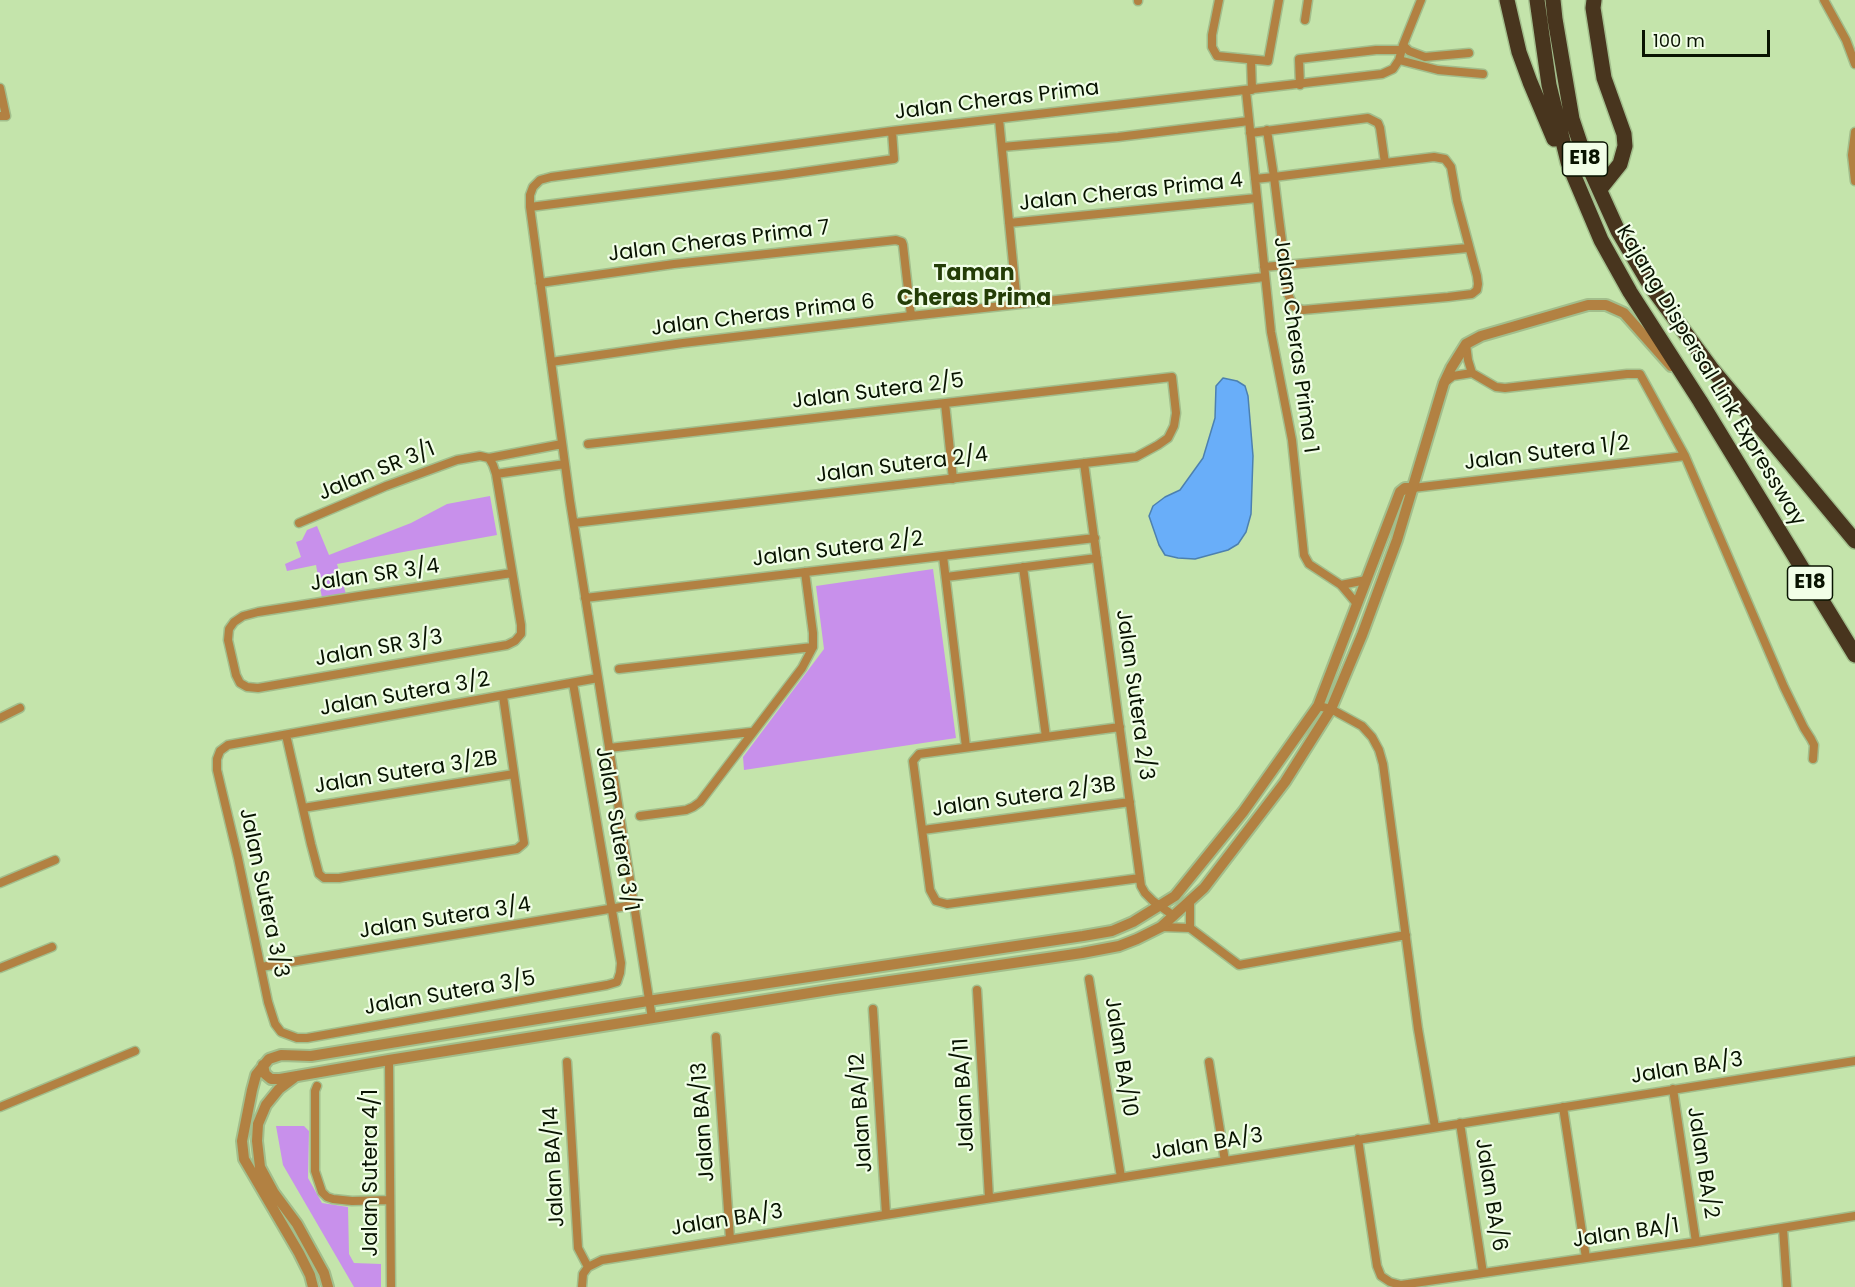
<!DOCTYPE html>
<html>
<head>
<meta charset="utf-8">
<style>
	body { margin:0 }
	#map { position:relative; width:1855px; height:1287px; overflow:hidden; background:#c4e4ab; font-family:Poppins,sans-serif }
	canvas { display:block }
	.scale { position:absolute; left:1642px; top:30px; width:128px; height:27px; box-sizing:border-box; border:3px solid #081301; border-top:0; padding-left:8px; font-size:18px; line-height:21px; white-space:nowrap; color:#081301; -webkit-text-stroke:4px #f1fee7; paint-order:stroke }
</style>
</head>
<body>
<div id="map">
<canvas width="1855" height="1287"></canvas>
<div class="scale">100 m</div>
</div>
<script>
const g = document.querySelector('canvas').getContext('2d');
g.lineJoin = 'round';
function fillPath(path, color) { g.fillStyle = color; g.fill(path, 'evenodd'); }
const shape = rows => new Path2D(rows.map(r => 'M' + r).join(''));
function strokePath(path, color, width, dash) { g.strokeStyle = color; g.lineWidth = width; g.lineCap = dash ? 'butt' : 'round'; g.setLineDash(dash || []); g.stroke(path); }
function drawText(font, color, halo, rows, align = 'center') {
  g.font = font + ' Poppins,sans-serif'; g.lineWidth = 4.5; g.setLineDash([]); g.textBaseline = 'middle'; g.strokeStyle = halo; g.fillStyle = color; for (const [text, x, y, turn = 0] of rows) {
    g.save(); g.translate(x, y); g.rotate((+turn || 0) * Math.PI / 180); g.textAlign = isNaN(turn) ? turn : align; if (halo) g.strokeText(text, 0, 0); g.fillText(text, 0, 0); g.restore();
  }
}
const green = shape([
	[490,496,497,535,337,564,346,594,322,598,316,565,287,571,285,564,301,557,296,542,302,540,307,530,317,526,329,555,411,523,447,504],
	[933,569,956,738,744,770,743,757,824,649,816,586],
	[276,1126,304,1126,309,1131,308,1178,322,1203,348,1207,349,1254,354,1263,381,1264,381,1287,354,1287,283,1165]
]);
const water = shape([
	[1223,378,1237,381,1245,386,1248,396,1253,456,1251,514,1246,532,1238,544,1228,550,1195,559,1178,558,1165,555,1159,545,1149,516,1153,506,1165,497,1180,490,1203,458,1215,418,1216,386,1223,378]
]);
const minor = shape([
	[1219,0,1212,35,1212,47,1217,56,1268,61,1279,0],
	[1824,0,1846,40,1855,64],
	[1138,1,1138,0],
	[1305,20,1308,0],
	[1403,45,1409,51,1425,57,1469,53],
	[1251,60,1252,90],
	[1399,60,1438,70,1483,74],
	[1300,85,1299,59,1376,50,1401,50],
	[0,88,6,116,0,116],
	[1246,91,1271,332,1292,440,1304,555,1309,564,1341,585,1357,604],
	[999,119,1017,304],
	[1855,132,1852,155,1855,181],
	[1250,133,1368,118,1378,123,1380,128,1385,163],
	[1002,147,1118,137,1249,121],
	[1255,179,1274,177,1385,163,1434,157,1445,159,1451,167,1457,201,1477,276,1478,284,1477,290,1472,294,1448,297,1303,310,1294,307,1287,292,1285,264,1279,218,1274,177,1267,130],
	[530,207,782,175,894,159,892,131],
	[1009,223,1257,198],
	[1264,267,1468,248],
	[540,283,674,264,896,240,902,242,903,245,911,316],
	[1466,344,1468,360,1472,373],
	[551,362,683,343,911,316,1265,277],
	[1444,383,1453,376,1472,373,1496,387,1505,388,1627,374,1640,374,1685,456,1784,687,1804,728,1811,739,1814,745,1813,759],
	[945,403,953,479],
	[489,458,562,444],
	[1084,463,1141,886,1145,893,1153,901,1174,916],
	[496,474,565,464],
	[1413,488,1685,456],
	[299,523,386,486,457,460,480,456,489,458,493,465,496,474,521,625,521,634,515,641,507,645,258,688,247,687,240,683,236,675,228,640,229,629,234,622,243,616,258,612,359,596,512,573],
	[574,523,1136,457,1158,445,1168,438,1174,426,1176,413,1172,377,588,444],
	[943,556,966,747],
	[1023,567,1046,737],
	[946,577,1097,558],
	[1341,585,1366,580],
	[585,598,1095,538],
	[619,669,813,647],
	[573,683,621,963,620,973,617,982,607,985,307,1038,297,1038,281,1032,275,1024,268,1002,238,858,217,770,217,759,220,751,228,745,598,678],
	[1318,706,1331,709,1362,726,1372,737,1379,750,1383,764,1418,1029,1435,1127],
	[0,718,20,708],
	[1120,727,919,754,913,761,930,890,936,901,947,904,1140,878],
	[286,735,311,844,319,874,324,878,339,878,517,849,524,843,503,696],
	[609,748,751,732],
	[303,808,514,774],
	[640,816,686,810,693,807,700,802,802,668,813,647,813,633,805,572],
	[923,830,1130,802],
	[0,883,55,860],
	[1190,902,1190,928],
	[1161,927,1190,928],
	[1190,928,1239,965,1406,935],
	[261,967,633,905],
	[0,968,52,947],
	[1089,979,1121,1177],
	[977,990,989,1198],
	[873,1009,886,1214],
	[652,1018,570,501,530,207,530,195,533,187,540,180,551,177,892,131,1382,74,1393,69,1399,60,1403,45,1421,0],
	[716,1037,730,1239],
	[389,1060,391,1287],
	[567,1062,578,1248,588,1267],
	[1209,1062,1225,1161],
	[317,1086,315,1091,315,1171,322,1192,327,1197,333,1199,352,1201,390,1200],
	[1673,1089,1696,1242],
	[0,1107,135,1051],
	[1563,1107,1586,1258],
	[1460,1123,1483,1273],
	[1358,1139,1377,1266,1381,1276,1390,1282,1401,1285,1696,1242,1855,1216],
	[1783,1228,1787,1287],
	[582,1287,583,1274,588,1267,602,1260,1855,1061]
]);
const tertiary = shape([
	[263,1065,265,1074,271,1079,280,1079,389,1060,835,989,1082,953,1119,946,1137,939,1161,927,1204,888,1285,782,1331,709,1362,635,1397,540,1444,383,1451,368,1466,344,1481,336,1588,305,1606,305,1624,313,1671,366],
	[295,1077,279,1089,266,1105,258,1124,257,1141,260,1167,274,1193,297,1224,324,1273,328,1287],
	[313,1287,310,1275,299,1253,244,1159,242,1141,252,1090,256,1075,269,1059,281,1055,311,1056,648,1001,1083,936,1112,931,1133,922,1175,896,1243,812,1318,706,1400,492,1405,488,1413,488]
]);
const motorway = shape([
	[1507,0,1519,52,1530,82,1554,139],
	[1537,0,1549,85,1568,162,1601,240,1630,292,1700,401,1855,655],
	[1553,0,1555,19,1572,119,1585,158,1618,231,1650,285,1711,368,1855,541],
	[1594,0,1593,8,1604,78,1624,134,1625,146,1620,164,1600,189]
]);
const shields = [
	[1585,159,45],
	[1810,583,45]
];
const shieldNames = [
	["E18",1585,159],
	["E18",1810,583]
];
const streetNames = [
	["Jalan Cheras Prima",997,101,-7],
	["Jalan Cheras Prima 4",1131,193,-6],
	["Jalan Cheras Prima 7",719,242,-7],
	["Jalan Cheras Prima 6",763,316,-7],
	["Jalan Cheras Prima 1",1295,345,82],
	["Kajang Dispersal Link Expressway",1710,376,59],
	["Jalan Sutera 2/5",878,392,-7],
	["Jalan Sutera 1/2",1547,454,-7],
	["Jalan Sutera 2/4",902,466,-7],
	["Jalan SR 3/1",377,472,-22],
	["Jalan Sutera 2/2",838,550,-7],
	["Jalan SR 3/4",375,576,-8],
	["Jalan SR 3/3",379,649,-10],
	["Jalan Sutera 3/2",405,695,-10],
	["Jalan Sutera 2/3",1134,695,82],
	["Jalan Sutera 3/2B",406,773,-9],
	["Jalan Sutera 2/3B",1024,798,-8],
	["Jalan Sutera 3/1",616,829,80],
	["Jalan Sutera 3/3",263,893,78],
	["Jalan Sutera 3/4",445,919,-9],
	["Jalan Sutera 3/5",450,994,-10],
	["Jalan BA/10",1120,1057,81],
	["Jalan BA/3",1687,1069,-9],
	["Jalan BA/11",965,1095,-93],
	["Jalan BA/12",862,1113,-94],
	["Jalan BA/13",704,1122,-94],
	["Jalan BA/3",1207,1145,-9],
	["Jalan BA/2",1702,1163,81],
	["Jalan BA/14",555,1167,-93],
	["Jalan Sutera 4/1",372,1173,-90],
	["Jalan BA/6",1490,1195,81],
	["Jalan BA/3",727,1221,-9],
	["Jalan BA/1",1626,1234,-8]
];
const neighbourhoodNames = [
	["Taman",974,274],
	["Cheras Prima",974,299]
];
fillPath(green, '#c890eb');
fillPath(water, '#69aef9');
strokePath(water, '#4c80af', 1.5);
strokePath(minor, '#a2be8c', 11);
strokePath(tertiary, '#a2be8c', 14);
strokePath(motorway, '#a2be8c', 18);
strokePath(minor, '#b28142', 8);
strokePath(tertiary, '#b28142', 10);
strokePath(motorway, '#48351e', 15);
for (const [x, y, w] of shields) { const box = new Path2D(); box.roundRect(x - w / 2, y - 17, w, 34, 4.5); g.fillStyle = '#f1fee7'; g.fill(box); strokePath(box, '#081301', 1.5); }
drawText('bold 20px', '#081301', null, shieldNames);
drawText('21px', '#081301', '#f1fee7', streetNames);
drawText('bold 22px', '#243d07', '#f1fee7', neighbourhoodNames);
</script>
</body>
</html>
